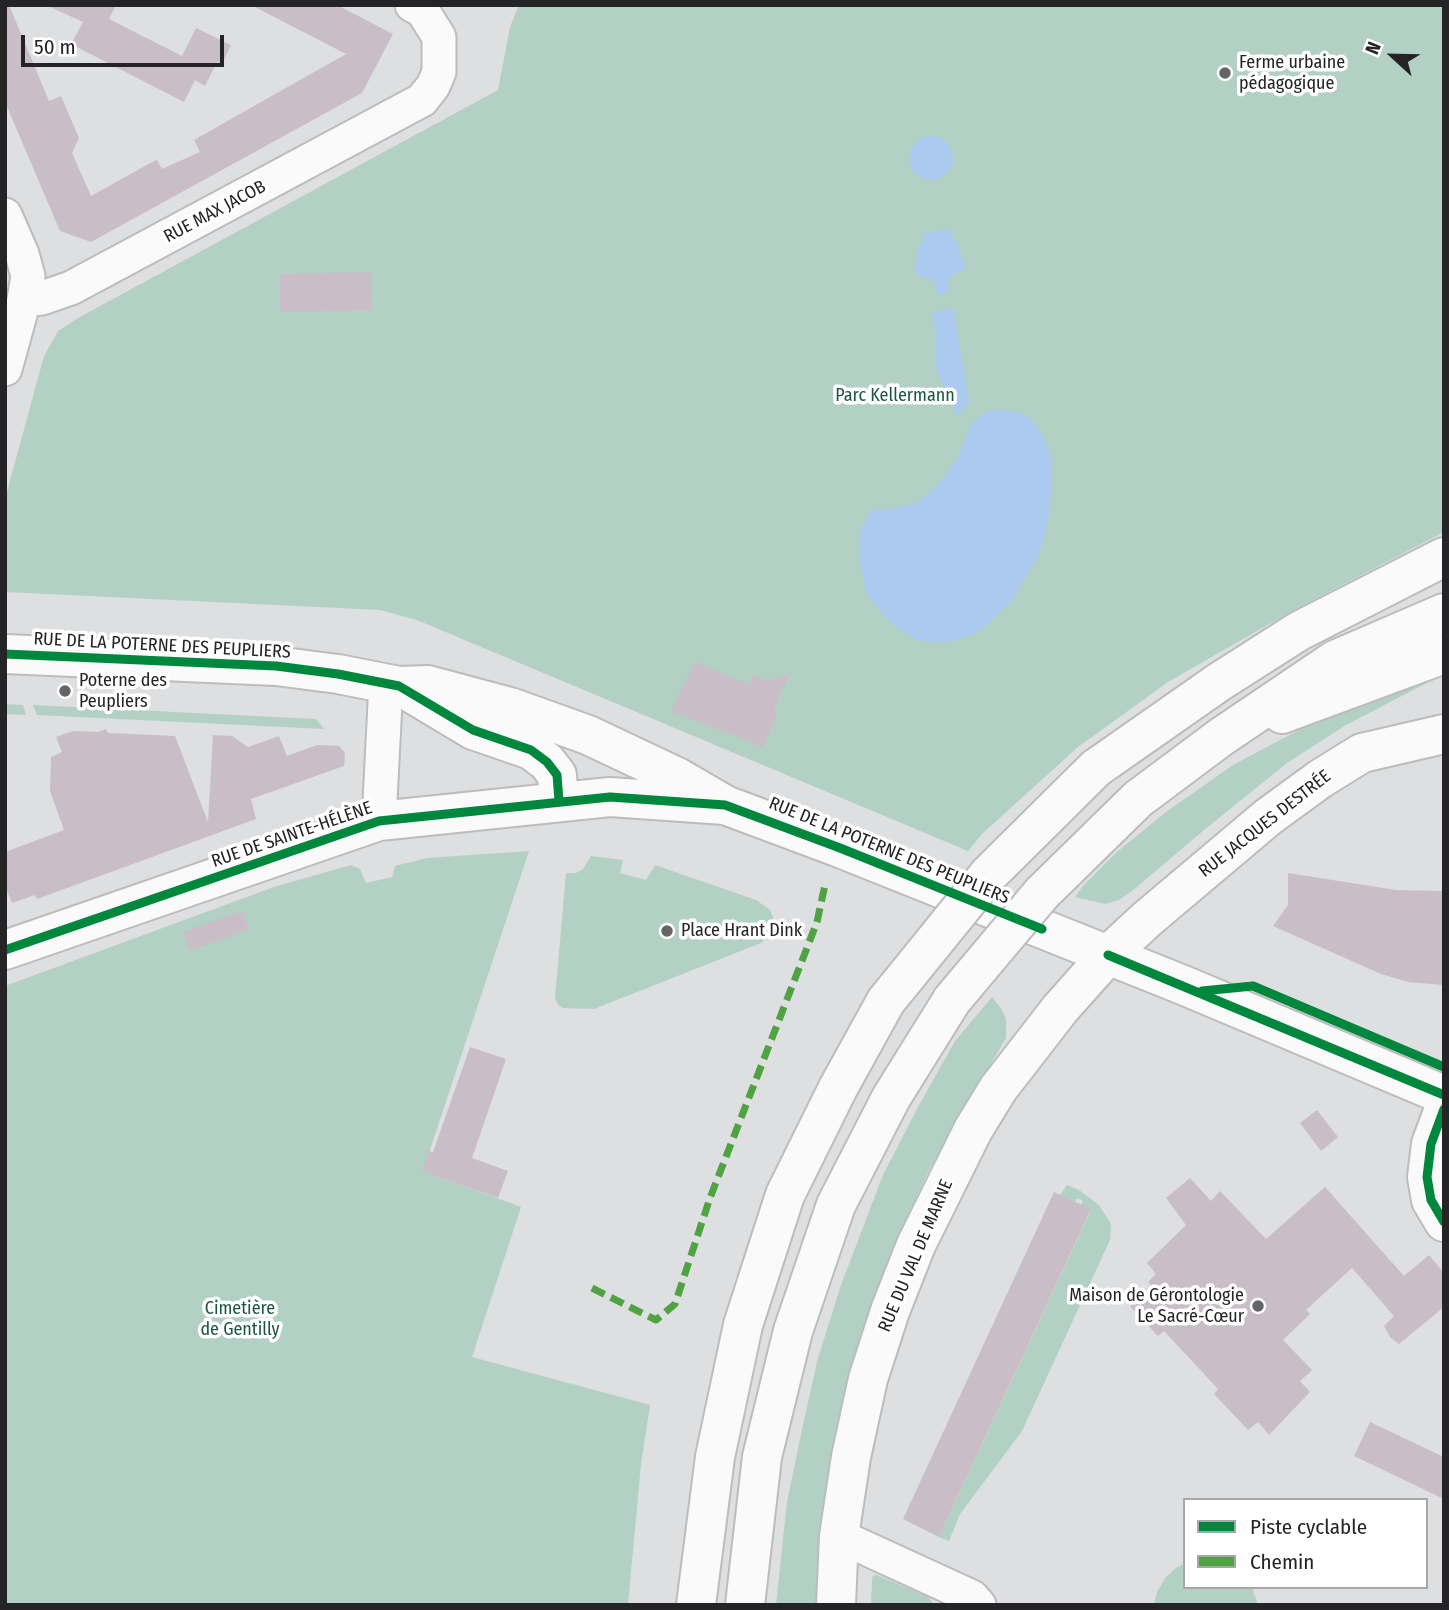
<!DOCTYPE html>
<html>
<head>
<meta charset="utf-8">
<style>
	body { margin:0 }
	#map { position:relative; width:1449px; height:1610px; overflow:hidden; background:#dedfe0; font-family:"Fira Sans Condensed",sans-serif }
	canvas { display:block }
	.frame { position:absolute; inset:0; border:7px solid #242426; pointer-events:none }
	.legend { position:absolute; left:1183px; top:1498px; width:245px; height:91px; box-sizing:border-box; background:#fff; border:2px solid #a7a7a8; margin:0; padding:9px 12px; list-style:none; font-size:21px; color:#242426 }
	.legend li { display:flex; align-items:center; gap:14px; height:35px }
	.legend b { width:35px; border:2px solid #a7a7a8 }
	.north { position:absolute; left:1358px; top:21px; width:70px; height:70px; -webkit-text-stroke:5px #fff; paint-order:stroke; rotate:292deg; font-size:19px; font-weight:700; line-height:28px; text-align:center; color:#242426 }
	.north::after { content:''; display:block; margin:auto; width:24px; height:32px; background:#242426; clip-path:polygon(50% 0,100% 100%,50% 72%,0 100%) }
	.scale { position:absolute; left:21px; top:35px; width:203px; height:32px; box-sizing:border-box; border:4px solid #242426; border-top:0; padding-left:9px; font-size:21px; line-height:24px; white-space:nowrap; color:#242426; -webkit-text-stroke:5px #fff; paint-order:stroke }
</style>
</head>
<body>
<div id="map">
<canvas width="1449" height="1610"></canvas>
<div class="frame"></div>
<ul class="legend">
<li><b style="height:9px;background:#00873e"></b>Piste cyclable</li>
<li><b style="height:9px;background:#50a342"></b>Chemin</li>
</ul>
<div class="north">N</div>
<div class="scale">50 m</div>
</div>
<script>
const g = document.querySelector('canvas').getContext('2d');
g.lineJoin = 'round';
function fillPath(path, color) { g.fillStyle = color; g.fill(path, 'evenodd'); }
const shape = rows => new Path2D(rows.map(r => 'M' + r).join(''));
function strokePath(path, color, width, dash) { g.strokeStyle = color; g.lineWidth = width; g.lineCap = dash ? 'butt' : 'round'; g.setLineDash(dash || []); g.stroke(path); }
function drawText(font, color, halo, rows, align = 'center') {
  g.font = font + ' "Fira Sans Condensed",sans-serif'; g.lineWidth = 7; g.setLineDash([]); g.textBaseline = 'middle'; g.strokeStyle = halo; g.fillStyle = color; for (const [text, x, y, turn = 0] of rows) {
    g.save(); g.translate(x, y); g.rotate((+turn || 0) * Math.PI / 180); g.textAlign = isNaN(turn) ? turn : align; if (halo) g.strokeText(text, 0, 0); g.fillText(text, 0, 0); g.restore();
  }
}
const green = shape([
	[549,5,1444,5,1444,532,1292,611,1168,682,1078,747,983,833,968,851,417,620,380,610,6,592,5,499,44,356,58,331,78,318,498,90,510,27,518,7],
	[1444,674,1346,725,1287,763,1204,830,1132,891,1119,900,1105,904,1075,897,1082,887,1118,851,1166,812,1233,765,1299,730,1357,705],
	[5,704,23,705,26,715,5,714],
	[33,705,316,719,324,729,37,715],
	[529,851,423,1171,521,1207,472,1357,650,1405,641,1464,628,1605,5,1605,5,986,274,887,351,865,360,869,366,883,392,877,395,866,427,858],
	[591,856,623,860,620,873,646,880,655,865,756,900,770,910,773,917,771,935,761,943,594,1009,563,1008,558,1005,555,998,566,873,576,873,583,869],
	[992,997,1002,1010,1006,1019,1006,1038,929,1170,893,1247,861,1336,844,1400,817,1605,776,1605,787,1502,804,1420,818,1358,841,1285,883,1175,918,1107,955,1041],
	[1067,1185,1079,1190,1099,1205,1111,1224,1110,1240,1022,1431,960,1514,949,1541,939,1537,1091,1210,1081,1205,1083,1201,1077,1198,1075,1202,1060,1195],
	[1185,1563,1185,1587,1252,1587,1258,1605,1154,1605,1157,1592,1165,1578,1176,1568],
	[877,1575,928,1597,934,1605,871,1605,872,1579,873,1576]
]);
const water = shape([
	'909 158a22 22 0 1 1 44 0a22 22 0 1 1-44 0Z',
	[952,230,953,241,957,241,966,268,948,277,949,291,936,295,934,279,928,279,914,272,919,244,923,243,923,232],
	[953,307,969,402,957,416,936,368,935,328,932,313],
	[996,409,1019,412,1031,419,1045,438,1051,458,1052,485,1049,514,1042,544,1038,556,1012,600,981,630,955,641,931,642,917,640,896,627,882,614,866,592,859,556,860,531,871,510,884,510,914,504,938,486,958,456,970,426,983,413]
]);
const building = shape([
	[5,5,9,5,49,101,61,96,79,138,72,153,91,196,154,161,157,160,162,169,200,152,194,140,346,54,251,5,337,5,393,34,362,93,91,242,60,231,5,102],
	[46,5,116,5,109,19,182,56,196,28,231,45,222,64,217,62,205,86,195,80,184,102,71,44,83,22],
	[372,272,371,310,280,312,280,274],
	[695,662,749,684,753,675,768,681,790,673,774,708,777,714,763,747,671,711],
	[106,729,108,733,175,736,208,822,213,735,232,736,248,747,279,736,287,756,317,745,339,746,345,753,344,766,251,799,256,819,37,899,35,895,12,903,5,886,5,852,64,830,50,791,51,757,62,752,56,737,73,731,98,732],
	[1288,873,1396,890,1444,891,1444,985,1408,982,1381,974,1273,926,1288,905],
	[242,911,249,929,190,951,183,932],
	[470,1047,506,1059,472,1158,508,1171,498,1198,422,1171,429,1151,433,1152],
	[1317,1110,1338,1137,1321,1151,1300,1123],
	[1190,1178,1211,1201,1220,1191,1266,1239,1325,1187,1404,1276,1429,1255,1444,1273,1444,1307,1399,1344,1390,1337,1384,1326,1394,1316,1352,1268,1306,1310,1310,1314,1283,1340,1312,1370,1300,1381,1310,1392,1269,1435,1258,1422,1248,1430,1214,1394,1218,1389,1164,1331,1158,1336,1130,1306,1151,1285,1148,1282,1156,1274,1147,1263,1186,1225,1166,1198],
	[1054,1192,1091,1209,939,1537,903,1519],
	[1370,1422,1444,1457,1444,1499,1354,1456]
]);
const minor = shape([
	[5,215,22,254,28,276,24,300,5,369],
	[24,300,42,298,71,288,422,100,433,86,439,72,439,37,422,10,412,5],
	[379,821,386,683],
	[839,1536,972,1597,979,1605]
]);
const tertiary = shape([
	[5,950,379,821,610,797,725,805]
]);
const secondary = shape([
	[5,654,276,666,338,674,399,686,428,685,510,707,588,735,677,777,725,805,840,848,1183,985,1444,1095],
	[413,694,473,730,531,750,547,762,557,775,559,801],
	[1444,1109,1431,1144,1427,1177,1431,1200,1444,1222],
	[836,1605,839,1536,851,1457,868,1379,890,1311,916,1245,973,1130,998,1089,1060,1009,1108,955,1147,919,1268,817,1320,779,1362,753,1444,734]
]);
const trunk = shape([
	[1282,714,1444,654],
	[1096,768,1219,682,1299,631,1444,557],
	[1138,799,1221,737,1335,660,1444,613],
	[696,1605,715,1457,743,1325,785,1195,838,1088,886,1001,908,974],
	[745,1605,762,1457,793,1331,836,1205,891,1098,952,1000]
]);
const trunkBridge = shape([
	[908,974,989,874,1096,768],
	[952,1000,1042,893,1138,799]
]);
const quiet = shape([
	[592,1288,656,1320,675,1304,710,1198,817,922,825,885]
]);
const cycleway = shape([
	[5,654,276,666,338,674,399,686,473,730,531,750,547,762,557,775,559,801],
	[5,950,379,821,610,797,725,805,840,848,1042,929],
	[1108,955,1444,1095],
	[1202,991,1253,986,1444,1067],
	[1444,1109,1431,1144,1427,1177,1431,1200,1444,1222]
]);
const markers = [
	[1225,73,7,"#656567"],
	[65,691,7,"#656567"],
	[667,931,7,"#656567"],
	[1258,1306,7,"#656567"]
];
const poiNames = [
	["Ferme urbaine",1239,63],
	["pédagogique",1239,84],
	["Poterne des",79,681],
	["Peupliers",79,702],
	["Place Hrant Dink",681,931],
	["Maison de Gérontologie",1244,1296,"right"],
	["Le Sacré-Cœur",1244,1317,"right"]
];
const streetNames = [
	["RUE MAX JACOB",215,212,-28],
	["RUE DE LA POTERNE DES PEUPLIERS",162,646,3],
	["RUE JACQUES DESTRÉE",1265,824,-38],
	["RUE DE SAINTE-HÉLÈNE",292,835,-19],
	["RUE DE LA POTERNE DES PEUPLIERS",889,851,22],
	["RUE DU VAL DE MARNE",916,1256,-67]
];
const parkNames = [
	["Parc Kellermann",895,396],
	["Cimetière",240,1309],
	["de Gentilly",240,1330]
];
fillPath(green, '#b2d0c3');
fillPath(water, '#acc9ef');
fillPath(building, '#c9bec7');
strokePath(minor, '#bcbcbd', 37);
strokePath(tertiary, '#bcbcbd', 42);
strokePath(secondary, '#bcbcbd', 42);
strokePath(trunk, '#bcbcbd', 42);
strokePath(minor, '#fafafa', 33);
strokePath(tertiary, '#fafafa', 38);
strokePath(secondary, '#fafafa', 38);
strokePath(trunk, '#fafafa', 38);
strokePath(trunkBridge, '#bcbcbd', 42, []);
strokePath(trunkBridge, '#fafafa', 38);
strokePath(quiet, '#50a342', 7, [14, 7]);
strokePath(cycleway, '#00873e', 9);
for (const [x, y, r, color] of markers) { const dot = new Path2D(); dot.arc(x, y, r, 0, 2 * Math.PI); g.fillStyle = color; g.fill(dot); strokePath(dot, '#fff', 2.5); }
drawText('18px', '#242426', '#fff', poiNames, 'left');
drawText('18px', '#242426', '#fff', streetNames);
drawText('18px', '#1c553f', '#fff', parkNames);
</script>
</body>
</html>
